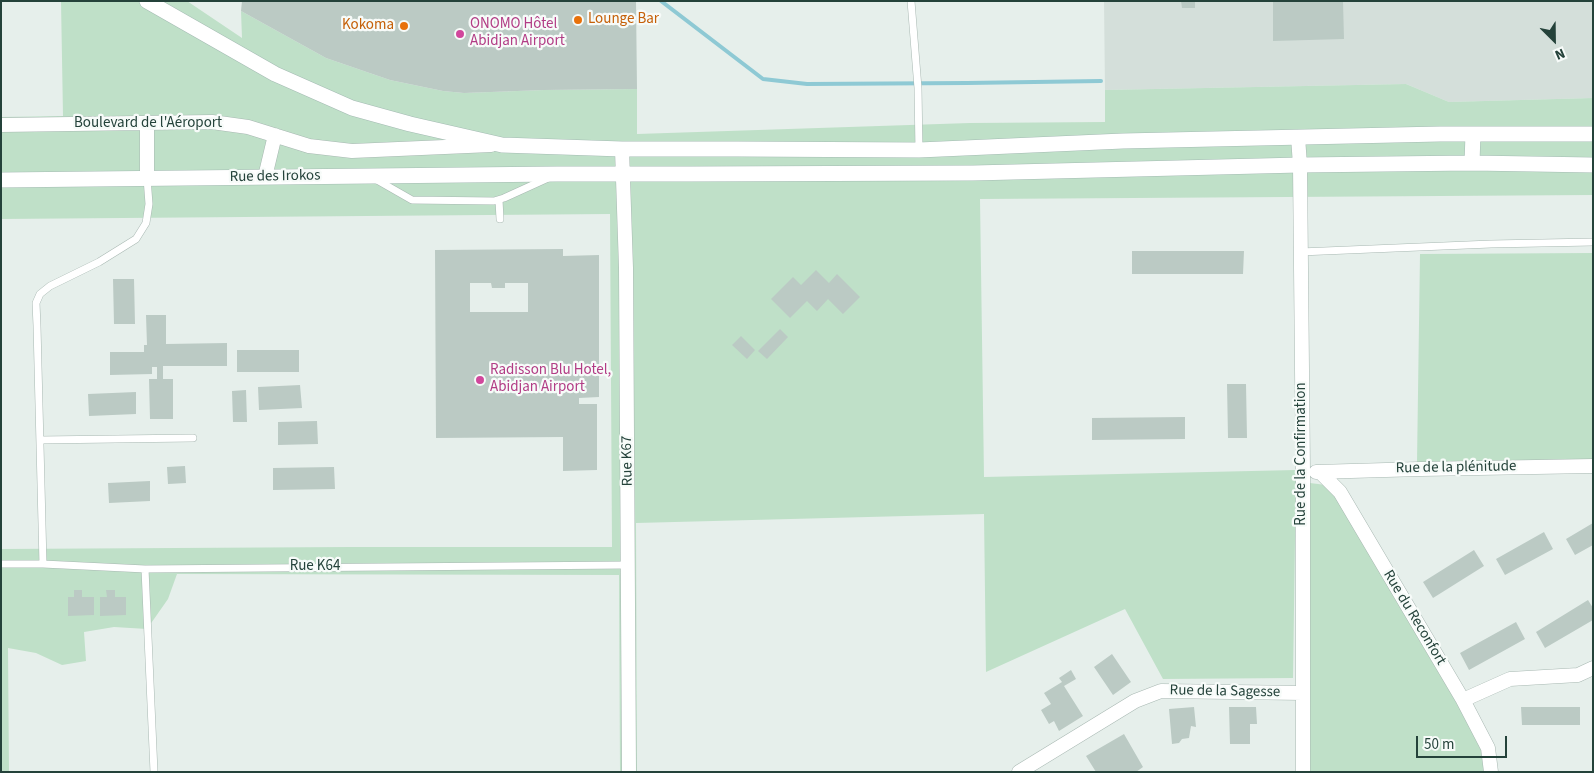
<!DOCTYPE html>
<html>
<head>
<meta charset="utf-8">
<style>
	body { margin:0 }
	#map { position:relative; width:1594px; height:773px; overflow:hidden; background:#e6efeb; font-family:"Source Sans 3",sans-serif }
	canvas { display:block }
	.frame { position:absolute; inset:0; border:2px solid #24423a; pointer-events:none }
	.north { position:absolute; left:1529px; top:15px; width:50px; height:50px; -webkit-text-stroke:4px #f7fbf9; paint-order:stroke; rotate:157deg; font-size:14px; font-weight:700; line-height:20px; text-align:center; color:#24423a }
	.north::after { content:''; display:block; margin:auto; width:18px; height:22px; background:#24423a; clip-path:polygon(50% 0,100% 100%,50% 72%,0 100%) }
	.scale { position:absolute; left:1416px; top:736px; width:91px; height:22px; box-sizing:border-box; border:2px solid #24423a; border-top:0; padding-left:6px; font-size:15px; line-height:18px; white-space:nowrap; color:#24423a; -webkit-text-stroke:4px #f7fbf9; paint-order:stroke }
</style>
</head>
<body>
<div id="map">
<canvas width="1594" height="773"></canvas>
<div class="frame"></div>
<div class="north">N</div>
<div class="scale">50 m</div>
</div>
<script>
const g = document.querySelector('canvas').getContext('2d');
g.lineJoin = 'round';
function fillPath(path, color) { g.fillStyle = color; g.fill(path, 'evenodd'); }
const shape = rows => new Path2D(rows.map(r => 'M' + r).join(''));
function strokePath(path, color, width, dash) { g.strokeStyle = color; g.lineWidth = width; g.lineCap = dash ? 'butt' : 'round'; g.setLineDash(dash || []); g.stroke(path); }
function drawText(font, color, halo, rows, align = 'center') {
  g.font = font + ' "Source Sans 3",sans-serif'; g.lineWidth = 4.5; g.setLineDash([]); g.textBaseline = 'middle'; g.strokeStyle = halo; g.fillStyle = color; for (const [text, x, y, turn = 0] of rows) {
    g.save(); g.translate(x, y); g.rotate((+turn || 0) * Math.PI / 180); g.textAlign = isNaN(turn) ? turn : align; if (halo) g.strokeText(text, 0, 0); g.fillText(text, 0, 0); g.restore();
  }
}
const built = shape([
	[1104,1,1593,1,1593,98,1449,102,1406,84,1105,90]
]);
const green = shape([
	[61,1,187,1,242,38,241,11,326,58,390,80,443,91,464,93,544,90,637,89,637,134,970,123,1105,122,1105,90,1406,84,1449,102,1593,98,1593,195,980,199,984,477,1296,470,1293,678,1163,679,1125,609,986,672,984,514,636,523,637,772,620,772,619,575,177,574,168,599,147,629,114,627,84,632,86,661,62,665,36,653,8,648,9,772,1,772,1,549,349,547,612,547,610,214,1,219,1,117,63,116],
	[1593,253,1593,462,1417,462,1420,254],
	[1310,483,1326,485,1336,495,1489,750,1490,772,1308,772]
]);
const stream = shape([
	[661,1,763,79,807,84,967,83,1101,81]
]);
const building = shape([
	[242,1,636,1,637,89,544,90,464,93,443,91,390,80,326,58,241,11],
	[1181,1,1195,1,1195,8,1182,8],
	[1273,1,1343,1,1344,39,1273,41],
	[563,249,563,256,599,255,599,397,579,398,579,404,597,404,597,470,563,471,563,437,436,438,435,250],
	[470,283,491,283,492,288,505,288,505,283,528,283,528,312,470,312],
	[1132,251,1244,251,1243,274,1132,274],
	[816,270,829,283,837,274,860,297,843,314,828,299,817,311,807,301,790,318,771,299,793,277,801,285],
	[113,279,134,279,135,324,114,324],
	[146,315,166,315,166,344,227,343,227,366,163,366,163,379,173,379,173,419,150,419,149,379,157,379,157,367,152,367,152,374,110,375,110,352,144,352,144,345,147,345],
	[780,329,788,337,767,359,758,351],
	[741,336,755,350,747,359,732,345],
	[237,350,299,350,299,372,237,372],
	[1227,384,1246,384,1247,438,1228,438],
	[300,385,302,408,259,410,258,387],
	[246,390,247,422,233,422,232,391],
	[136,392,136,414,89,416,88,394],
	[1185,417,1185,439,1092,440,1092,418],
	[317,421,318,444,278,445,278,422],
	[185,466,186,483,168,484,167,467],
	[334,467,335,489,273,490,273,468],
	[150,481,150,501,109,503,108,483],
	[1593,523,1593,545,1575,555,1566,539],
	[1544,532,1553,549,1505,575,1496,559],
	[1474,550,1484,566,1433,598,1423,582],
	[74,590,82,590,82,597,94,597,94,615,68,616,68,597,74,597],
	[106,590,115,590,115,597,126,597,126,615,100,616,100,597,107,597],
	[1588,600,1593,608,1593,620,1545,648,1536,632],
	[1516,622,1525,639,1469,670,1460,653],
	[1112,654,1131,682,1113,695,1094,667],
	[1071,670,1076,679,1064,686,1083,716,1059,731,1054,721,1049,724,1041,710,1051,704,1044,693,1062,682,1059,678],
	[1194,707,1196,727,1191,726,1189,738,1182,739,1179,743,1172,744,1169,709],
	[1229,707,1256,707,1257,724,1250,724,1250,744,1230,744],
	[1521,707,1580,707,1580,725,1522,725],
	[1124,734,1143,767,1136,772,1096,772,1086,756]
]);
const lane = shape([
	[911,1,918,88,919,150],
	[377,180,412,200,494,201,504,198,548,178],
	[499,200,500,219],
	[1300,252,1491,244,1593,242],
	[40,440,193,438],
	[1,564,43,564,145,569,628,565],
	[43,564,37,326,36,303,40,294,50,286,99,262,136,239,146,223,149,204,147,178],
	[145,569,154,772]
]);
const street = shape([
	[147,123,147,178],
	[1,125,212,122,248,127,309,146,352,151,491,145],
	[1298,137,1300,165,1303,472,1303,772],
	[622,149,626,268,629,772],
	[265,177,275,135],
	[1316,472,1421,469,1593,466],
	[1320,472,1340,492,1463,700,1488,748,1491,772],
	[1463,700,1510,679,1578,675,1593,668],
	[1019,772,1135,701,1161,691,1303,693]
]);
const secondary = shape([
	[147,1,275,74,352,108,410,124,502,145,622,149,738,149,919,150,1123,141,1440,134,1593,134],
	[1472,163,1473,134],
	[1,180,557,174,691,174,973,173,1300,165,1472,163,1593,165]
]);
const markers = [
	[578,20,5,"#e8710a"],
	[404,26,5,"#e8710a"],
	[460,34,5,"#d1479c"],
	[480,380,5,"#d1479c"]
];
const foodNames = [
	["Lounge Bar",588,20],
	["Kokoma",394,26,"right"]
];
const hotelNames = [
	["ONOMO Hôtel",470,25],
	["Abidjan Airport",470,42],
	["Radisson Blu Hotel,",490,371],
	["Abidjan Airport",490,388]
];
const streetNames = [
	["Boulevard de l'Aéroport",148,124],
	["Rue des Irokos",275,177,-1],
	["Rue de la Confirmation",1302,454,-90],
	["Rue K67",628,461,-91],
	["Rue de la plénitude",1456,468,-1],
	["Rue K64",315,567],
	["Rue du Reconfort",1414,618,59],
	["Rue de la Sagesse",1225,692,1]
];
fillPath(built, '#d4dfda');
fillPath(green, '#bfe0c8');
strokePath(stream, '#8ec9d4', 4);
fillPath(building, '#bbcac4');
strokePath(lane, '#a8b8b2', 8);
strokePath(street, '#a8b8b2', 15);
strokePath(secondary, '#a4bbb3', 16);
strokePath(lane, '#fff', 7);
strokePath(street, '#fff', 14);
strokePath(secondary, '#fff', 15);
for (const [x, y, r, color] of markers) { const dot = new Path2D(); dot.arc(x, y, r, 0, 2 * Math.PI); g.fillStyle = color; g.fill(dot); strokePath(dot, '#f7fbf9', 2); }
drawText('15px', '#c56008', '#f7fbf9', foodNames, 'left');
drawText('15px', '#b23c85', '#f7fbf9', hotelNames, 'left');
drawText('15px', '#24423a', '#f7fbf9', streetNames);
</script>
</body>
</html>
